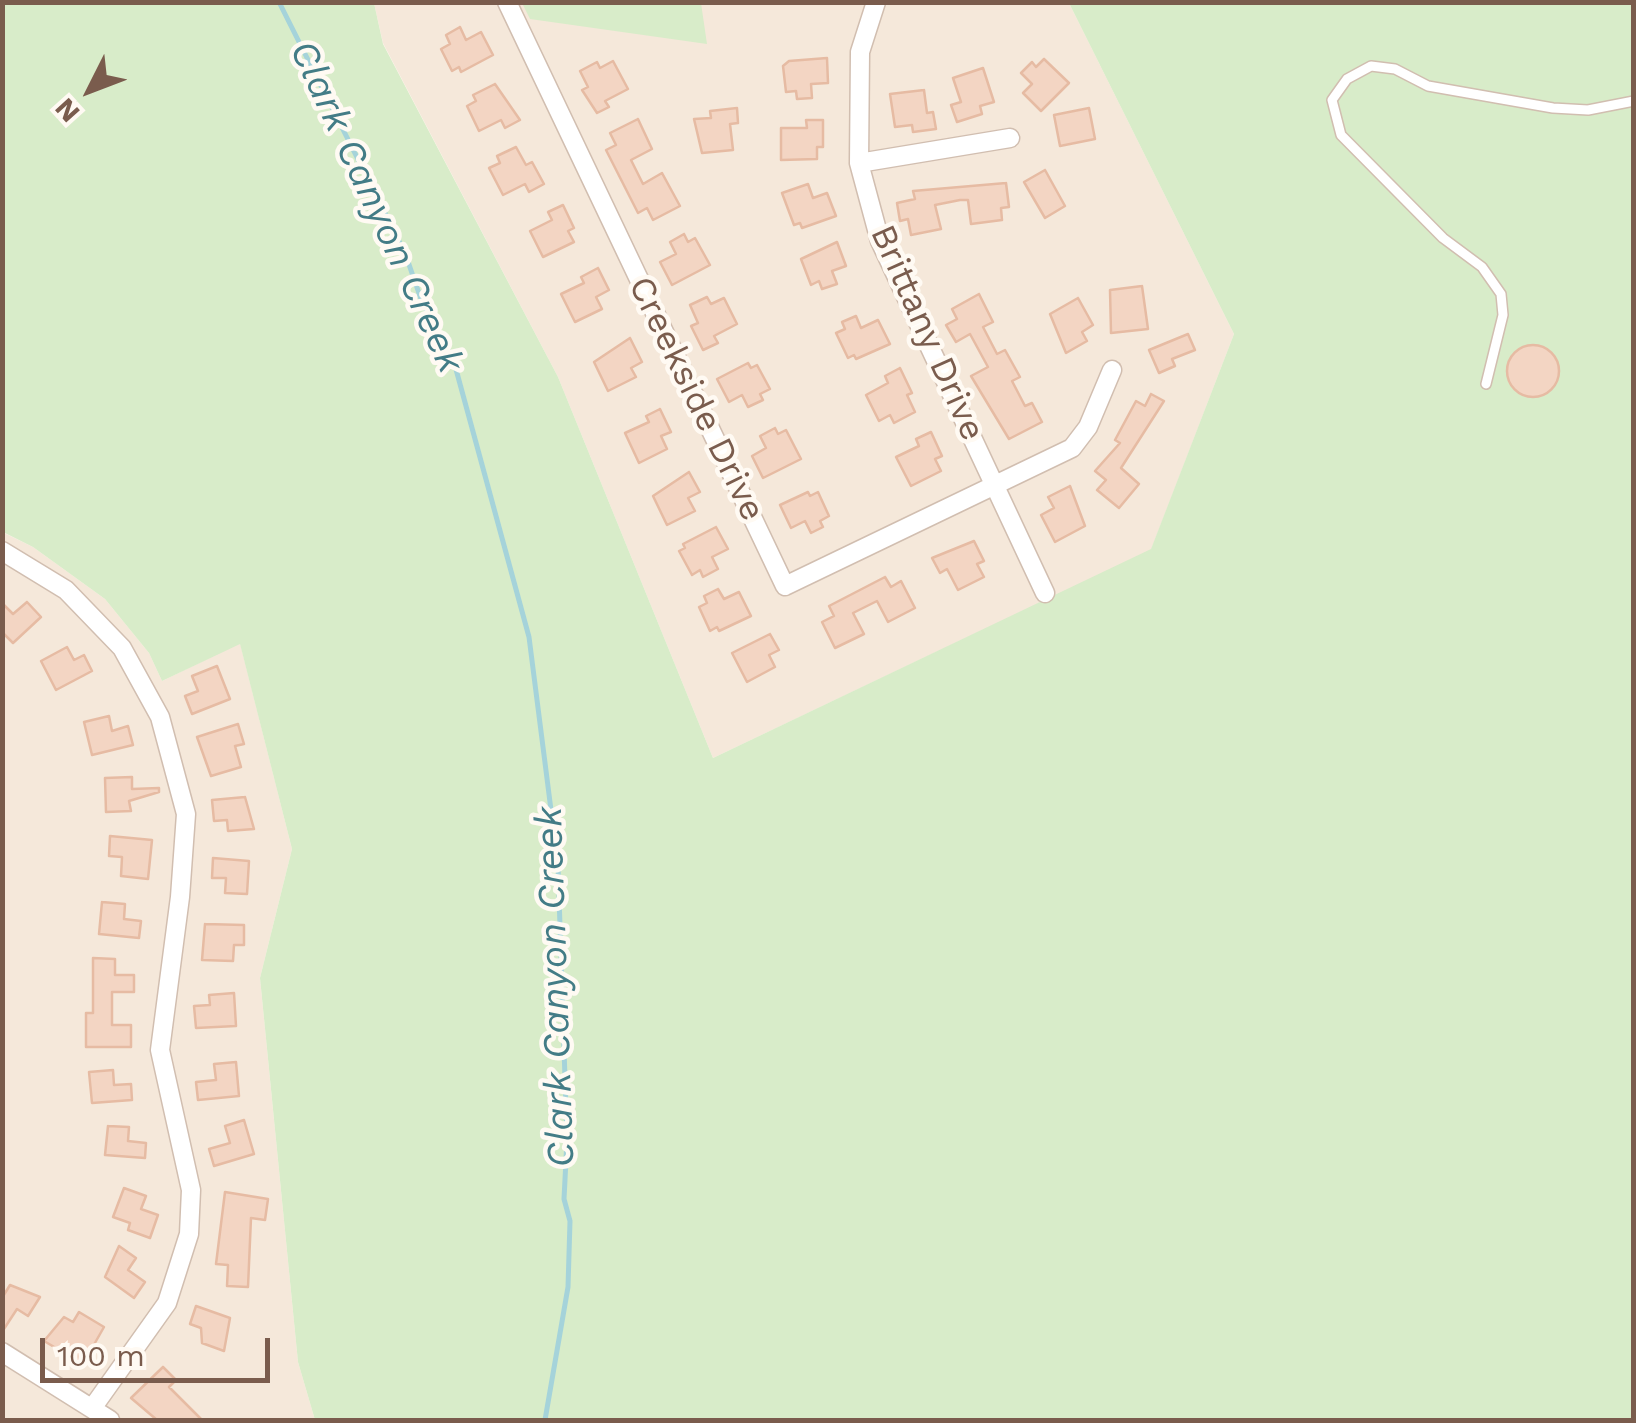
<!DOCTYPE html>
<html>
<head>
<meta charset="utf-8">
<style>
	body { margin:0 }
	#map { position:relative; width:1636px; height:1423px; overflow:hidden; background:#fdf6ec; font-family:"Work Sans",sans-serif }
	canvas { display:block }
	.frame { position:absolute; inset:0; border:5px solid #7a5c4d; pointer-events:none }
	.north { position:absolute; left:40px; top:40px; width:100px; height:100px; -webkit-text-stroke:8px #fffaf3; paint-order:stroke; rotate:228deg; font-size:28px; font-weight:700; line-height:40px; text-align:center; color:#7a5c4d }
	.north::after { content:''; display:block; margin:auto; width:35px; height:45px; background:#7a5c4d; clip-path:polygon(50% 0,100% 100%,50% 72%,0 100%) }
	.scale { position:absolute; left:40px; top:1338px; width:230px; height:45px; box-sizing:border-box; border:5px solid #7a5c4d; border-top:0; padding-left:12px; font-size:30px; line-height:35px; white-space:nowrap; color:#7a5c4d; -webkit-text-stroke:8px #fffaf3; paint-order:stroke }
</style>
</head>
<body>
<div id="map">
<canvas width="1636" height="1423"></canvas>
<div class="frame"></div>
<div class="north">N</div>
<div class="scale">100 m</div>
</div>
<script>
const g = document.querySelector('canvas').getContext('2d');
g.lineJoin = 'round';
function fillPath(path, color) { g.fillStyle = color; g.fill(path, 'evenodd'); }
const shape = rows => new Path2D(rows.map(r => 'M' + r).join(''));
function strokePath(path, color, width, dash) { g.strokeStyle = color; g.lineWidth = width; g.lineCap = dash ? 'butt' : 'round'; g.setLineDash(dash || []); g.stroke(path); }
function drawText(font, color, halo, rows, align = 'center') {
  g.font = font + ' "Work Sans",sans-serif'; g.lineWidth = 9; g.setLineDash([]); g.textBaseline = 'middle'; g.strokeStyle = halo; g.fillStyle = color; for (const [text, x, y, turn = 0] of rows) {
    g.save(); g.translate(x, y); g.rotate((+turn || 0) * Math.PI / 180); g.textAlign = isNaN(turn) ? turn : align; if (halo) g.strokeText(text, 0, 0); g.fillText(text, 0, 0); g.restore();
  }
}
const residential = shape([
	[374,3,1069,3,1234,334,1151,550,713,758,558,377,383,43],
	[2,532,33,547,105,599,149,653,162,681,240,643,292,849,260,978,298,1362,315,1420,3,1420]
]);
const green = shape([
	[2,3,374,3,383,44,558,377,713,758,1151,549,1234,334,1069,3,1633,3,1633,1420,315,1420,298,1362,260,978,292,849,240,644,162,681,149,653,105,599,33,547,3,532],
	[522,3,701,3,707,44,530,19]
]);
const stream = shape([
	[279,2,405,253,421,299,454,362,529,637,558,865,567,1140,564,1199,570,1221,568,1287,545,1420]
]);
const building = shape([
	[460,27,466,40,481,32,493,55,461,72,459,67,452,71,441,49,450,44,446,35,460,27],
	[827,58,828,83,811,84,812,98,797,99,796,91,786,92,783,66,789,61,827,58],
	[1044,59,1069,83,1041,111,1023,93,1032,84,1021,73,1032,62,1036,67,1044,59],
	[613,61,628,89,605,101,609,107,597,113,582,90,588,87,580,71,597,62,600,68,613,61],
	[983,68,994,102,980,106,982,114,957,122,951,105,961,102,953,78,983,68],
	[495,84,520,120,505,128,501,120,479,131,467,106,476,101,473,95,495,84],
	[924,90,927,113,933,112,936,129,913,132,912,125,895,127,890,94,924,90],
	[737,108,738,123,730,124,733,150,702,153,694,119,711,118,710,111,737,108],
	[1089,108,1095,139,1060,146,1054,115,1089,108],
	[638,119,652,149,631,160,643,184,662,173,680,206,653,220,647,208,638,213,606,150,616,145,610,133,638,119],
	[806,120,823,120,823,147,817,147,817,159,781,160,781,128,807,128,806,120],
	[516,147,526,165,532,162,544,184,529,192,525,184,503,195,489,168,500,163,497,156,516,147],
	[1045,170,1065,206,1045,218,1024,182,1045,170],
	[1006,183,1009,207,1001,208,1002,220,971,224,968,200,960,200,935,205,941,229,911,235,908,219,900,221,897,203,915,199,913,191,1006,183],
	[808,184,813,198,827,193,836,216,802,228,800,223,794,225,782,193,808,184],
	[563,205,574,228,568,231,574,242,543,257,530,231,552,220,548,212,563,205],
	[684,234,688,242,695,238,710,265,672,285,660,262,676,254,670,242,684,234],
	[837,242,846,266,832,271,837,284,822,289,819,281,811,285,801,259,837,242],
	[598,268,609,290,596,297,602,309,575,322,561,294,584,283,581,277,598,268],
	[1142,286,1148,329,1111,333,1110,290,1142,286],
	[979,294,993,322,983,327,997,354,1005,350,1020,377,1012,381,1025,406,1032,403,1042,422,1009,439,971,376,988,367,970,334,956,342,946,325,957,319,952,309,979,294],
	[707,297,711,304,724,298,737,324,714,336,718,343,703,350,691,326,698,323,690,305,707,297],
	[1078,298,1093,325,1082,332,1087,341,1066,353,1050,314,1078,298],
	[856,316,861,328,878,320,890,344,856,359,854,355,848,358,836,333,845,329,842,322,856,316],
	[1188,334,1195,350,1172,359,1175,366,1159,373,1149,350,1188,334],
	[630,338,642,362,631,368,636,377,608,391,594,362,630,338],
	'1507 371a26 26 0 1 1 52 0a26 26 0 1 1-52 0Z',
	[748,363,751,368,757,365,770,389,760,394,763,400,748,407,742,395,729,402,717,379,748,363],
	[900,368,912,393,907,395,915,412,894,423,890,415,879,421,866,395,888,383,885,376,900,368],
	[1151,394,1164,401,1121,468,1139,484,1119,508,1097,490,1106,480,1095,471,1120,443,1115,440,1136,401,1145,406,1151,394],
	[660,409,671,432,661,436,667,449,639,463,625,433,649,422,646,416,660,409],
	[775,428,778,434,786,430,801,459,763,478,752,456,766,448,760,436,775,428],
	[931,432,942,456,935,459,941,471,911,486,896,457,919,446,916,439,931,432],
	[689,472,700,492,688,498,695,511,667,525,653,496,689,472],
	[1070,486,1085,526,1055,542,1041,515,1054,508,1048,497,1070,486],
	[808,492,810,496,818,492,829,516,820,521,823,527,811,533,805,521,791,528,780,505,808,492],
	[716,527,728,549,712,557,718,569,703,577,700,570,692,575,679,551,685,548,683,544,716,527],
	[974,541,984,561,977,564,984,577,958,590,947,569,940,573,932,558,974,541],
	[885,577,891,587,901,581,915,608,888,622,877,601,853,613,864,634,835,648,822,622,834,616,829,606,885,577],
	[718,589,724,599,739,592,751,616,719,631,717,627,710,631,699,607,707,603,704,596,718,589],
	[27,602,41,617,13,643,2,632,2,603,13,614,27,602],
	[770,634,779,650,769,655,775,667,747,682,732,653,770,634],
	[67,647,74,660,84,655,92,671,56,690,41,661,67,647],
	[217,666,230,699,192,714,185,696,198,691,192,676,217,666],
	[109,716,112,731,128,726,133,745,92,755,84,722,109,716],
	[238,724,244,744,235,746,241,767,211,776,197,737,238,724],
	[132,777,132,789,159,788,159,792,129,801,131,811,106,812,105,778,132,777],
	[245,797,254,829,228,831,227,820,214,821,212,800,245,797],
	[110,836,152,840,148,879,121,876,122,857,109,856,110,836],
	[213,858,249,861,247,894,225,893,226,878,212,878,213,858],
	[102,902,125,904,124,919,141,921,139,938,99,934,102,902],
	[205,924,244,925,244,945,234,945,233,961,202,960,205,924],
	[93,958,115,959,115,975,134,975,134,992,112,992,112,1025,131,1025,131,1047,86,1047,86,1013,93,1013,93,958],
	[234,993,236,1026,196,1028,194,1006,210,1005,209,995,234,993],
	[236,1062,239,1096,198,1100,196,1082,216,1080,214,1064,236,1062],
	[113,1070,114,1085,131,1084,132,1100,92,1103,89,1072,113,1070],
	[244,1120,254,1154,214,1166,209,1149,230,1143,225,1126,244,1120],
	[108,1126,129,1127,128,1141,146,1143,145,1158,105,1155,108,1126],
	[124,1188,146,1196,141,1209,158,1215,150,1238,128,1230,130,1223,113,1217,124,1188],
	[225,1192,268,1199,265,1220,251,1218,248,1287,227,1286,228,1265,216,1264,225,1192],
	[119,1246,136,1258,128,1270,145,1282,134,1298,105,1277,119,1246],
	[10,1285,40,1297,28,1316,17,1309,2,1332,2,1298,10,1285],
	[196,1306,230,1318,224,1351,202,1343,201,1328,190,1324,196,1306],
	[79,1312,104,1327,83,1364,44,1341,64,1317,73,1322,79,1312],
	[163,1367,176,1380,169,1387,202,1420,157,1420,131,1398,163,1367]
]);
const service = shape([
	[1486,384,1503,315,1501,294,1482,267,1443,238,1341,135,1332,100,1347,79,1371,66,1395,69,1428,86,1553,108,1588,110,1634,101]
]);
const minor = shape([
	[507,2,785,586,1072,448,1088,427,1112,370],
	[876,2,860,52,859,163,880,241,1045,593],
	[859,163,1010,138],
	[2,551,66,590,122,648,160,717,186,814,180,897,160,1050,191,1190,189,1234,167,1303,93,1407],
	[2,1352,110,1420]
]);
const streetNames = [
	["Brittany Drive",927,333,66],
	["Creekside Drive",696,399,64]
];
const waterNames = [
	["Clark Canyon Creek",376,207,65],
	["Clark Canyon Creek",556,987,-92]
];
fillPath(residential, '#f5e8da');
fillPath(green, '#d8ecc9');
strokePath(stream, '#a5d3da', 5);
fillPath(building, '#f3d5c3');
strokePath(building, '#e6bba3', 2.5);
strokePath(service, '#d1beb0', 12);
strokePath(minor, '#d1beb0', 21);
strokePath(service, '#fff', 9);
strokePath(minor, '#fff', 18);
drawText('35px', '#7a5c4d', '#fffaf3', streetNames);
drawText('italic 38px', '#437c86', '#fffaf3', waterNames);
</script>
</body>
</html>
